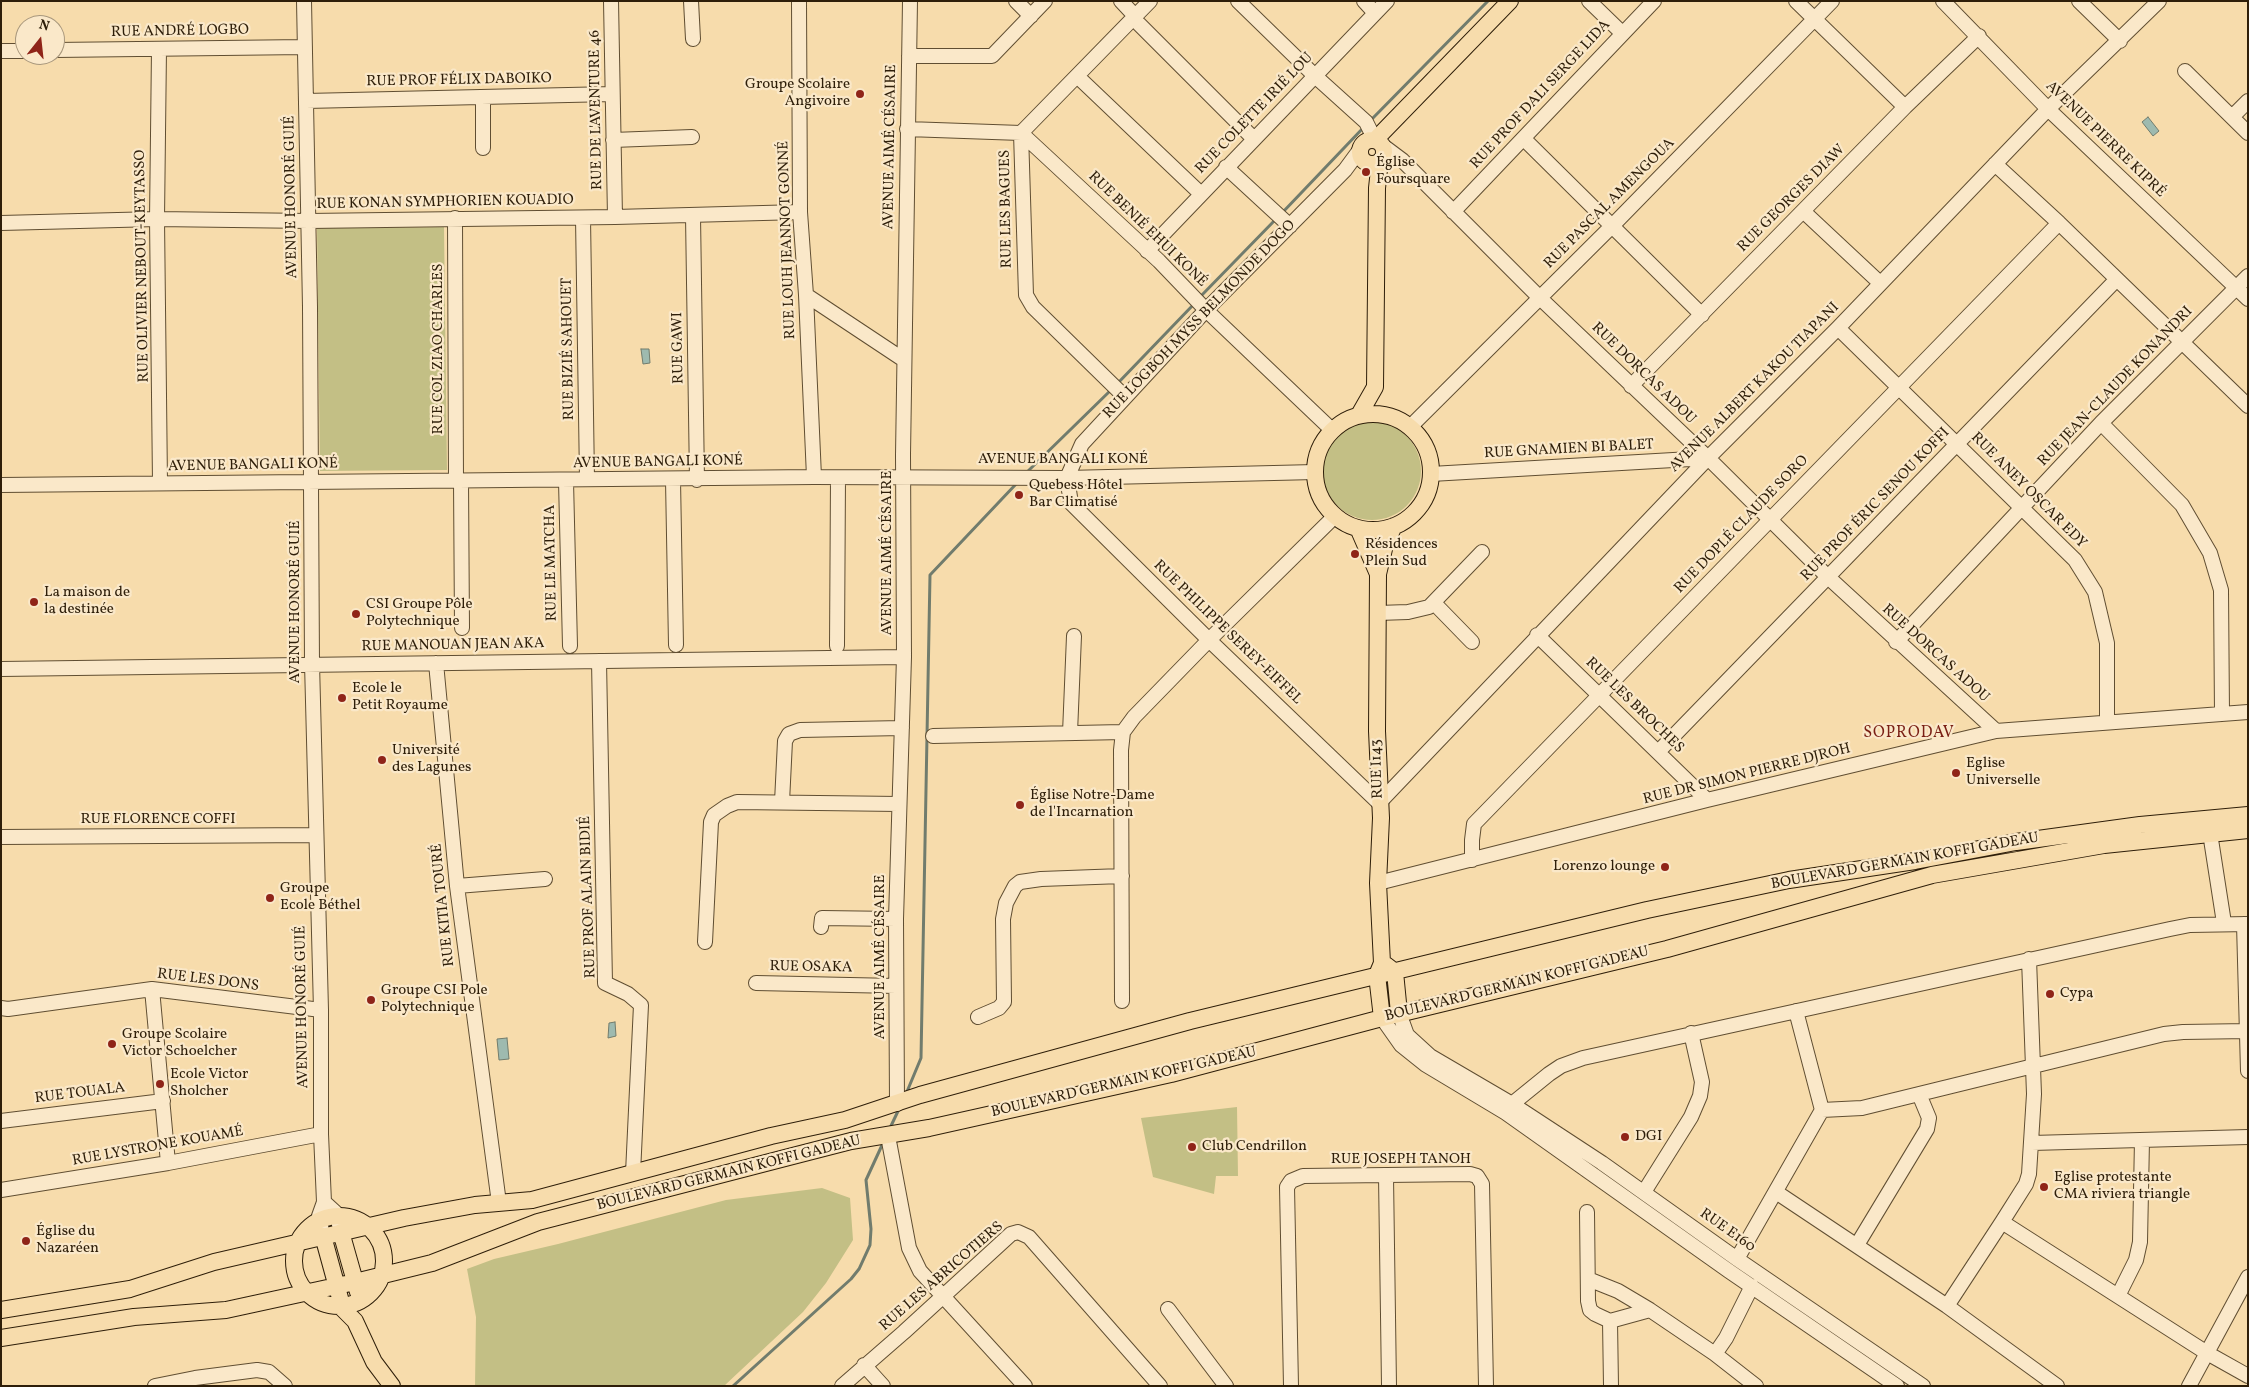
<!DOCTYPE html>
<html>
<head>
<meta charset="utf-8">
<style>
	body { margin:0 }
	#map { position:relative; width:2249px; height:1387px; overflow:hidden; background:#f7dcac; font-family:Vollkorn,serif }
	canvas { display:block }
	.frame { position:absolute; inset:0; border:2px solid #2e1e09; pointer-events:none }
	.north { position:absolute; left:15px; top:15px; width:50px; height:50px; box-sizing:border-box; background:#fae8c9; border:1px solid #a8977c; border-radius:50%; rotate:16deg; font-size:14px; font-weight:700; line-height:20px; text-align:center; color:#2e1e09 }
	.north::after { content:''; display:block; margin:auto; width:18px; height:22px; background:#8f2418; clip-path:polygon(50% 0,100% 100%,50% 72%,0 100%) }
</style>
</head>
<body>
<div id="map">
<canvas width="2249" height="1387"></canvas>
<div class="frame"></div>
<div class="north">N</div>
</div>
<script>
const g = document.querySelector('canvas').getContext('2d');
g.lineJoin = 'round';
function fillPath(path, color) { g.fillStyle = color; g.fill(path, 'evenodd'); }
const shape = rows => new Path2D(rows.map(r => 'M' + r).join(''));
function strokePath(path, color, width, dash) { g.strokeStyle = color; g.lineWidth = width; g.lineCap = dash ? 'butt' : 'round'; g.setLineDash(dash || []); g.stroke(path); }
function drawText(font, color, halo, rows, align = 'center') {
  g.font = font + ' Vollkorn,serif'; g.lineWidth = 4.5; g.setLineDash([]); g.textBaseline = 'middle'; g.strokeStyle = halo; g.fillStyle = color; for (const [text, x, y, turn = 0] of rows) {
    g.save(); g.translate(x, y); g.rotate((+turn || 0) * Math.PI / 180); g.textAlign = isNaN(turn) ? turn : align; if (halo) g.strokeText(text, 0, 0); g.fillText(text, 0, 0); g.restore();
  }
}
const green = shape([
	[444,227,447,470,320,471,317,228],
	'1323 471a49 49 0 1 1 98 0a49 49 0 1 1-98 0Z',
	[1237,1107,1238,1176,1216,1176,1214,1194,1153,1177,1141,1118],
	[822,1188,850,1198,853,1240,826,1283,803,1312,724,1386,475,1386,476,1317,467,1269,494,1259,558,1244,726,1200]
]);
const water = shape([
	[2148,117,2159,131,2153,136,2142,122,2148,117],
	[641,349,649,349,650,363,643,364,641,349],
	[615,1022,616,1036,608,1038,609,1023,615,1022],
	[507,1038,509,1059,499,1060,497,1039,507,1038]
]);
const stream = shape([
	[1370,121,1488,1],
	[1282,213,1364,127],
	[1200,297,1276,219],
	[1117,384,1194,304],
	[1026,473,1111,390],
	[906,1094,921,1058,930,575,1017,483],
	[890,1128,899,1109],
	[733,1386,851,1279,859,1269,870,1245,871,1229,866,1180,883,1143]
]);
const minor = shape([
	[304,1,310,307,312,663,321,1010,321,1134,324,1202,319,1216,323,1236],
	[611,1,615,217],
	[691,1,693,39],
	[799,1,800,212,806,295,814,477],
	[1016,1,1031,16],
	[1121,1,1135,16],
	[1238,1,1315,76,1366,122,1375,140],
	[1364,1,1375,13],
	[1589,1,1622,33],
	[1796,1,1905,107],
	[1943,1,2048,109,2248,299],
	[2079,1,2120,41],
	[1139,24,1254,139],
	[159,49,157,219,160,483],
	[55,50,305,47],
	[1,51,25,51],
	[909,56,992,56,1045,1],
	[2185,71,2248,133],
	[1077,76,1200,193],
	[483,97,483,148],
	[306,101,612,94],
	[2232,117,2248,101],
	[907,129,1021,133,1159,261,1206,310,1332,430],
	[1524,139,1702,315],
	[613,140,692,137],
	[1382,145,1402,160,1540,298,1708,458,1828,577,1996,731],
	[1995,164,2059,223,2248,406],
	[1226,167,1290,226],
	[1803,211,1880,283],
	[1453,212,1654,1],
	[693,216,697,480],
	[455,218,456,481],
	[583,218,587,479],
	[1,223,157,219,309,221,615,217,800,212],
	[1147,251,1387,1],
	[806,295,904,360],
	[1838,328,2075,560,2095,592,2107,643,2107,721],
	[1631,386,1905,107,1979,36],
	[1125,397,1033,307,1026,295,1021,133,1150,1],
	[2101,423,2182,505,2210,553,2221,590,2222,714],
	[1410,427,1613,225,1832,1],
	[1431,474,1708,458],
	[1067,478,1071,503,1209,640,1379,803,1708,458,1838,328,2048,109,2159,1],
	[1067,478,1082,444,1206,310,1345,170,1359,151],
	[673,480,676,645],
	[461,481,462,628],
	[566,481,570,646],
	[1,485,814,477,1067,478,1315,472],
	[1434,603,1472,642],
	[1378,613,1408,612,1429,607,1482,552],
	[1537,635,1707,800],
	[1896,642,2101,423,2248,276],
	[837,646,838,478],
	[599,661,605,983,628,994,641,1005,633,1173],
	[436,663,457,886,499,1203],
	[1,669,904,657],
	[1070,733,1074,636],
	[933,736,1123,732],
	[1658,752,2116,280],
	[782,802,785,741,789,734,800,730,902,728],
	[2210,833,2224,923],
	[1,837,316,835],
	[1472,860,1472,840,1474,824,2059,223],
	[1378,883,1707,800,1996,731,2248,712],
	[457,886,545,879],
	[2244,924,2248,1071],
	[821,927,822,918,896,919],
	[705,942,711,822,714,815,727,806,737,802,899,804],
	[756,983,896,986],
	[152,989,168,1163],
	[1122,1001,1121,750,1123,732,1134,717,1209,640,1335,516],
	[1,1008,8,1009,152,989,321,1010],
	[1399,1013,1407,1035,1430,1056,1512,1104,1602,1163,1737,1259,1923,1386],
	[978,1017,999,1008,1004,1002,1003,919,1006,903,1015,886,1020,882,1041,879,1122,876],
	[1382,1018,1401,1045,1426,1065,1506,1113,1729,1271,1897,1386],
	[897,1104,896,919,904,657,903,455,910,1],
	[1493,1105,1512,1104,1549,1074,1561,1066,1583,1058,2170,929,2190,925,2248,924],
	[1822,1110,1862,1108,2164,1034,2183,1032,2248,1031],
	[1,1121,163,1101],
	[888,1136,909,1248,920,1271,1025,1386],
	[2032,1143,2248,1137],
	[1386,1176,1389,1386],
	[1,1190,168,1163,321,1134],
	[1644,1192,1691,1117,1700,1096,1702,1082,1691,1033],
	[1776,1192,1947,1306,2057,1386],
	[324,1202,336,1213,341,1232],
	[1587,1212,1588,1301,1590,1310,1595,1314,1610,1321,1650,1310],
	[2002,1222,2207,1353,2248,1376],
	[1857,1245,1927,1129,1929,1118,1919,1094],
	[1737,1259,1822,1110,1796,1011],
	[1588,1279,1618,1291,1650,1310,1715,1354,1756,1386],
	[2118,1296,2136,1260,2140,1242,2142,1140],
	[1947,1306,2002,1222,2026,1184,2029,1174,2034,1094,2029,959],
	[1168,1309,1226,1386],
	[1610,1321,1611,1386],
	[1715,1354,1726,1338,1752,1286],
	[864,1365,883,1386],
	[155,1386,195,1378,257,1370,269,1372,285,1386],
	[842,1386,904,1332,1011,1234,1018,1232,1029,1237,1160,1386],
	[1291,1386,1287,1187,1291,1181,1303,1176,1470,1174,1477,1176,1482,1184,1486,1386],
	[2189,1386,2248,1277]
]);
const major = shape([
	'1360 152a12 12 0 1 1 24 0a12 12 0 1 1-24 0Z',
	[1375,140,1510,1],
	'1315 472a58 58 0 1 1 116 0a58 58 0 1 1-116 0Z',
	[1359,415,1375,387,1377,188,1380,161],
	[1358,528,1378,574],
	[1386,965,1395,972,1399,1013],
	[1382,1018,1377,975,1382,963,1378,883,1381,818,1377,731,1378,574,1385,545,1394,526],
	'294 1261a45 45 0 1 1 90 0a45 45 0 1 1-90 0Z',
	[341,1232,358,1292],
	[323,1236,343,1309,355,1321,374,1362,392,1386],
	[1,1310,130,1289,214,1262,404,1218,475,1205,532,1200,771,1136,845,1120,920,1095,1190,1021,1647,910,1789,880,1915,861,2016,842,2140,825,2248,815],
	[1,1338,134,1317,226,1310,355,1282,432,1263,538,1222,785,1158,851,1141,929,1128,1171,1074,1382,1018,1667,949,1932,875,2104,845,2248,830]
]);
const markers = [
	[860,94,5,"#8f2418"],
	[1366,172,5,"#8f2418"],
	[1019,495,5,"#8f2418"],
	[1355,554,5,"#8f2418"],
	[34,602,5,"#8f2418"],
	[356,614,5,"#8f2418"],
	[342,698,5,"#8f2418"],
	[382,760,5,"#8f2418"],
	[1956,773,5,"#8f2418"],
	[1020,805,5,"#8f2418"],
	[1665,867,5,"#8f2418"],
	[270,898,5,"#8f2418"],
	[2050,994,5,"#8f2418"],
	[371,1000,5,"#8f2418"],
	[112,1044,5,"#8f2418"],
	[160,1084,5,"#8f2418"],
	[1625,1137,5,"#8f2418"],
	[1192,1147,5,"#8f2418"],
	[2044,1187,5,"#8f2418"],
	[26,1241,5,"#8f2418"]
];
const streetNames = [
	["RUE ANDRÉ LOGBO",180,32,-1],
	["RUE PROF FÉLIX DABOIKO",459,81,-1],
	["RUE PROF DALI SERGE LIDA",1541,95,-47],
	["RUE DE L'AVENTURE 46",597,110,-91],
	["RUE COLETTE IRIÉ LOU",1255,114,-46],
	["AVENUE PIERRE KIPRÉ",2105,140,44],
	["AVENUE AIMÉ CÉSAIRE",891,147,-89],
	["AVENUE HONORÉ GUIÉ",292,197,-91],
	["RUE GEORGES DIAW",1792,199,-45],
	["RUE KONAN SYMPHORIEN KOUADIO",445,203,-1],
	["RUE PASCAL AMENGOUA",1610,204,-45],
	["RUE LES BAGUES",1007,209,-91],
	["RUE BENIÉ EHUI KONÉ",1147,230,44],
	["RUE LOUH JEANNOT GONNÉ",788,240,-92],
	["RUE OLIVIER NEBOUT-KEYTASSO",143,266,-91],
	["RUE LOGBOH MYSS BELMONDE DOGO",1200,320,-46],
	["RUE GAWI",679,348,-91],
	["RUE COL ZIAO CHARLES",439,349,-90],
	["RUE BIZIÉ SAHOUET",569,349,-91],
	["RUE DORCAS ADOU",1643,374,44],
	["RUE JEAN-CLAUDE KONANDRI",2116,387,-46],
	["AVENUE ALBERT KAKOU TIAPANI",1755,388,-45],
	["RUE GNAMIEN BI BALET",1569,450,-3],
	["AVENUE BANGALI KONÉ",1063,460],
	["AVENUE BANGALI KONÉ",658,463,-1],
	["AVENUE BANGALI KONÉ",253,466,-1],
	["RUE ANEY OSCAR EDY",2028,491,45],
	["RUE PROF ÉRIC SENOU KOFFI",1876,505,-46],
	["RUE DOPLÉ CLAUDE SORO",1742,525,-46],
	["AVENUE AIMÉ CÉSAIRE",888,553,-90],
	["RUE LE MATCHA",552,563,-91],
	["AVENUE HONORÉ GUIÉ",296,602,-90],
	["RUE PHILIPPE SEREY-EIFFEL",1227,633,44],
	["RUE MANOUAN JEAN AKA",453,646,-1],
	["RUE DORCAS ADOU",1935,654,42],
	["RUE LES BROCHES",1634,706,44],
	["RUE I143",1378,769,-92],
	["RUE DR SIMON PIERRE DJROH",1747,775,-14],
	["RUE FLORENCE COFFI",158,820],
	["BOULEVARD GERMAIN KOFFI GADEAU",1905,862,-10],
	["RUE PROF ALAIN BIDIÉ",589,897,-92],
	["RUE KITIA TOURÉ",444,905,-96],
	["AVENUE AIMÉ CÉSAIRE",881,957,-90],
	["RUE OSAKA",811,968,1],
	["RUE LES DONS",208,981,7],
	["BOULEVARD GERMAIN KOFFI GADEAU",1517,985,-14],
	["AVENUE HONORÉ GUIÉ",303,1007,-91],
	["BOULEVARD GERMAIN KOFFI GADEAU",1124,1083,-13],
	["RUE TOUALA",80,1094,-7],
	["RUE LYSTRONE KOUAMÉ",158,1147,-10],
	["RUE JOSEPH TANOH",1401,1160],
	["BOULEVARD GERMAIN KOFFI GADEAU",729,1174,-14],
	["RUE E160",1727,1231,35],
	["RUE LES ABRICOTIERS",942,1277,-41]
];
const poiNames = [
	["Groupe Scolaire",850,85,"right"],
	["Angivoire",850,102,"right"],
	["Église",1376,163],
	["Foursquare",1376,180],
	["Quebess Hôtel",1029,486],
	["Bar Climatisé",1029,503],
	["Résidences",1365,545],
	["Plein Sud",1365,562],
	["La maison de",44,593],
	["la destinée",44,610],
	["CSI Groupe Pôle",366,605],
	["Polytechnique",366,622],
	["Ecole le",352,689],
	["Petit Royaume",352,706],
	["Université",392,751],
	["des Lagunes",392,768],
	["Eglise",1966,764],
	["Universelle",1966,781],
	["Église Notre-Dame",1030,796],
	["de l'Incarnation",1030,813],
	["Lorenzo lounge",1655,867,"right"],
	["Groupe",280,889],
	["Ecole Béthel",280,906],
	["Groupe CSI Pole",381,991],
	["Polytechnique",381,1008],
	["Cypa",2060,994],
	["Groupe Scolaire",122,1035],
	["Victor Schoelcher",122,1052],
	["Ecole Victor",170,1075],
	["Sholcher",170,1092],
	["DGI",1635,1137],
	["Club Cendrillon",1202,1147],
	["Eglise protestante",2054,1178],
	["CMA riviera triangle",2054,1195],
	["Église du",36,1232],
	["Nazaréen",36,1249]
];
const neighbourhoodNames = [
	["SOPRODAV",1909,734]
];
fillPath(green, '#c3bf85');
fillPath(water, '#9ebaaf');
strokePath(water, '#717c6d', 1);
strokePath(stream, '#717c6d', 3);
strokePath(minor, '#604e32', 16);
strokePath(major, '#2e1e09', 18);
strokePath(minor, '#fae8c9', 14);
strokePath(major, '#f7dcac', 16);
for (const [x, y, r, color] of markers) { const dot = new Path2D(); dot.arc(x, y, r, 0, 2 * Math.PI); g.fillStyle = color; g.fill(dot); strokePath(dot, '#fae8c9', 2); }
drawText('15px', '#2e1e09', '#fae8c9', streetNames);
drawText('15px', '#2e1e09', '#fae8c9', poiNames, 'left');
g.letterSpacing = '1px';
drawText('16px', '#7a1f14', '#fae8c9', neighbourhoodNames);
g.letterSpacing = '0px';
</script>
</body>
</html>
